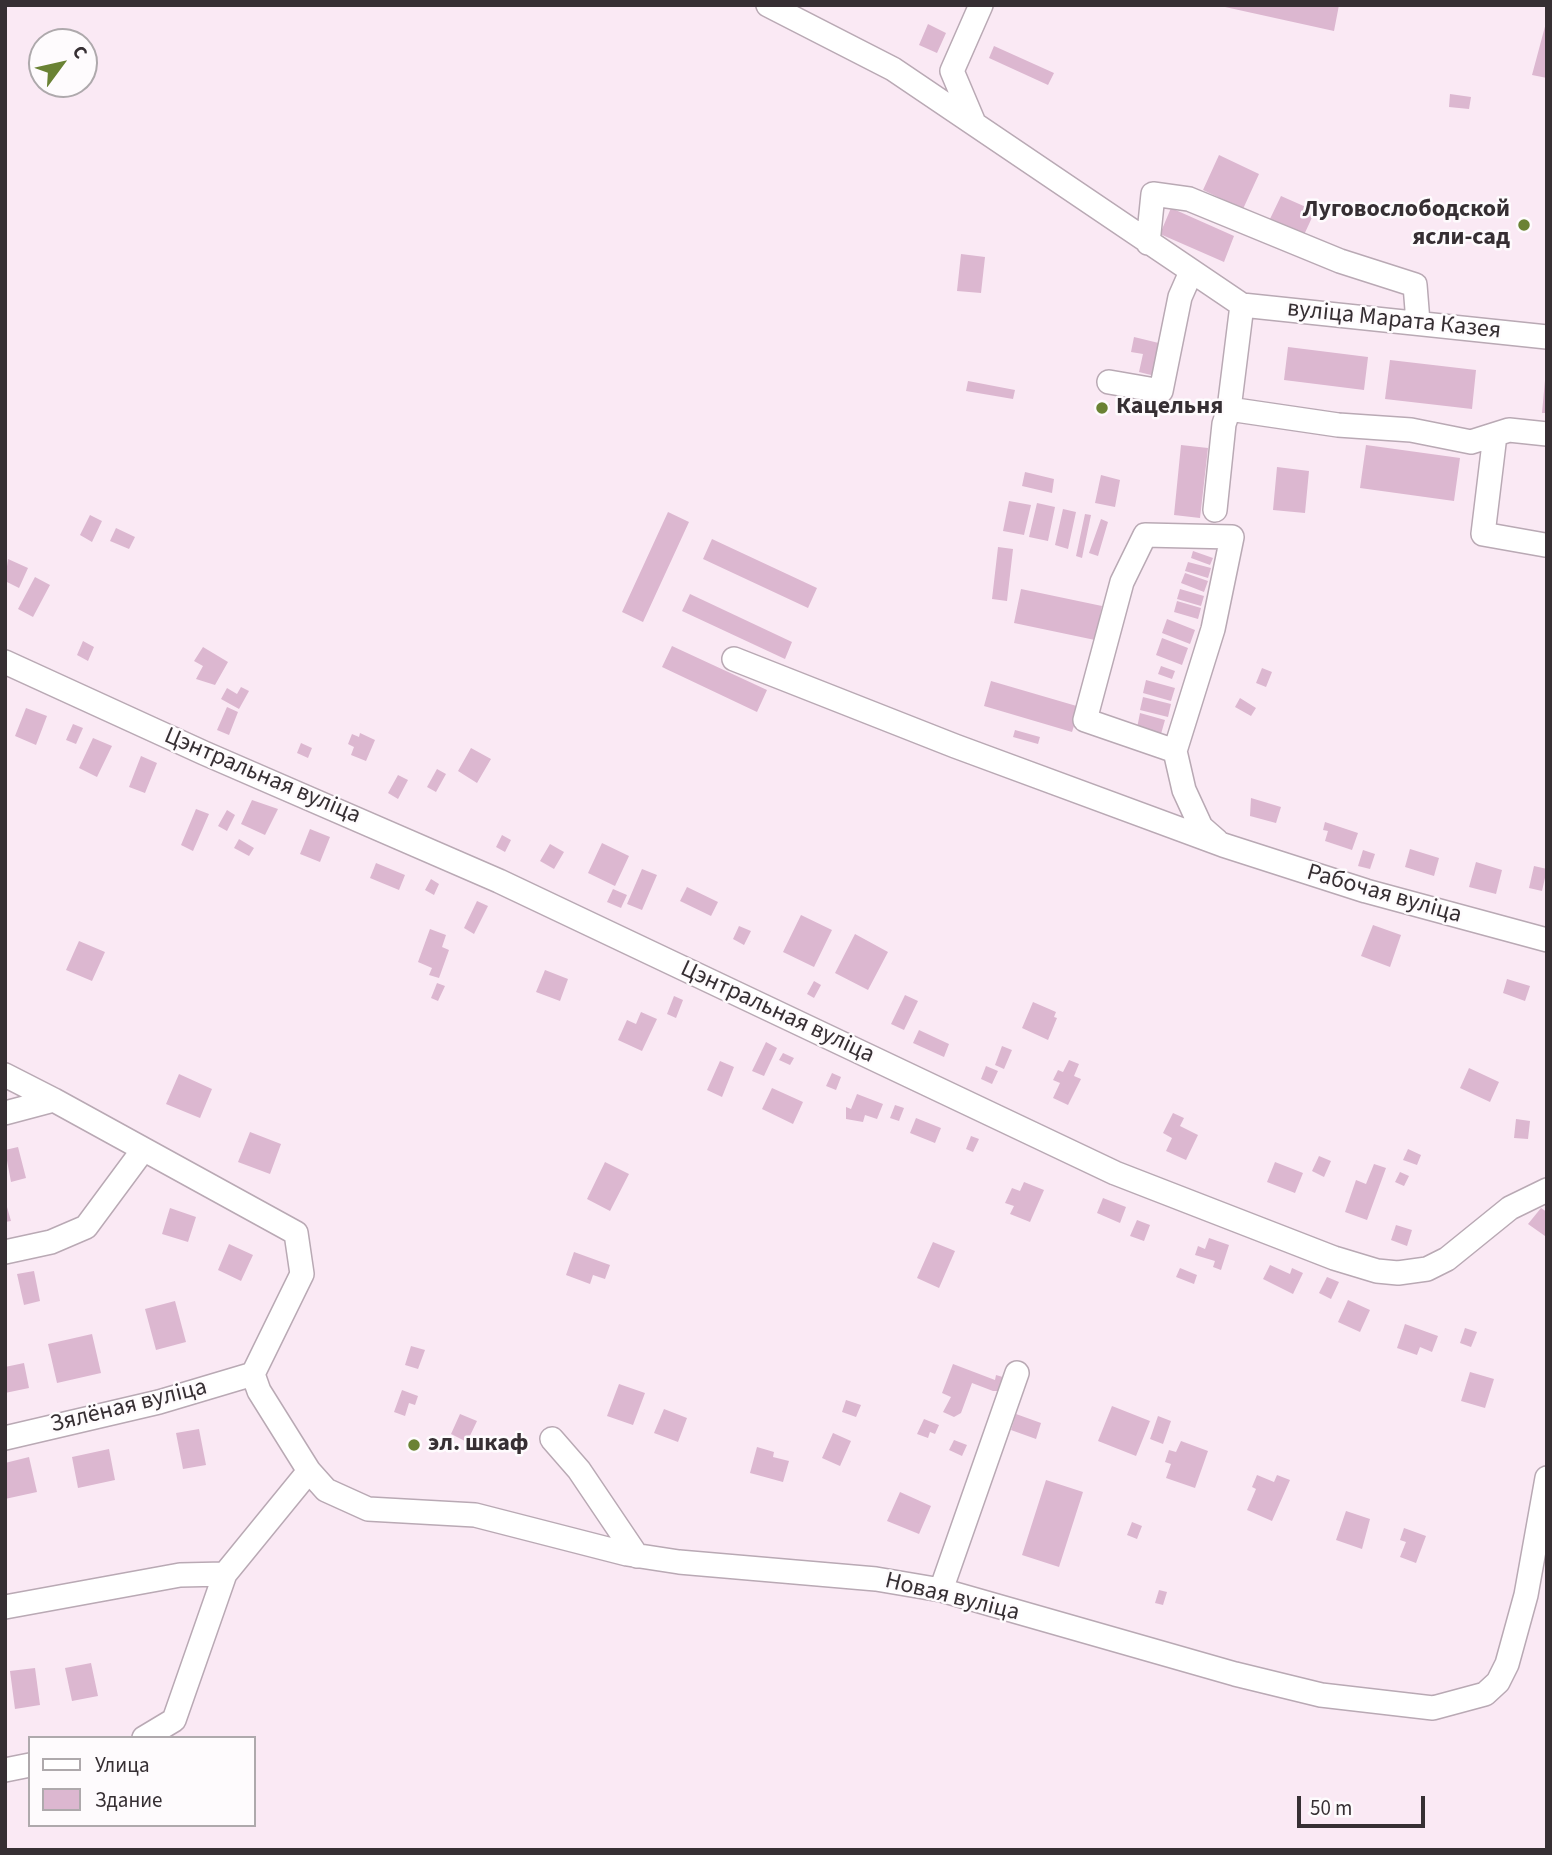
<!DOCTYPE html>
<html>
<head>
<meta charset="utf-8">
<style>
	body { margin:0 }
	#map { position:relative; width:1552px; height:1855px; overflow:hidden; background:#fae9f4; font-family:"Source Sans 3",sans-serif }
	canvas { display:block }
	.frame { position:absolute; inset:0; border:7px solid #362f33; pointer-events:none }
	.legend { position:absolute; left:28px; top:1736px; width:228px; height:91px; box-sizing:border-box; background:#fefbfd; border:2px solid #aea9ac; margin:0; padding:9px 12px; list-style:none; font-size:21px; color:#362f33 }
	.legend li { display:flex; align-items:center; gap:14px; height:35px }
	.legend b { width:35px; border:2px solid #aea9ac }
	.north { position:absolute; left:28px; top:28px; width:70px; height:70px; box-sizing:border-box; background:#fefbfd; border:2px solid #aea9ac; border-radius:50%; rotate:57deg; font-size:19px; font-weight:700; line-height:28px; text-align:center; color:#362f33 }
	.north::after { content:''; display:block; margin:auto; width:24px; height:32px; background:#6a8234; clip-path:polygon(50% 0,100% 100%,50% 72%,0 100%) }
	.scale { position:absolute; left:1297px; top:1796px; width:128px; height:32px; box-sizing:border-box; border:4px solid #362f33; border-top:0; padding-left:9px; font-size:21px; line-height:24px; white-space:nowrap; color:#362f33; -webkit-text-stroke:5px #fefbfd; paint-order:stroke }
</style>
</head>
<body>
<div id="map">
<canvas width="1552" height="1855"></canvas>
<div class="frame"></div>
<ul class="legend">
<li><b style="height:9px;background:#fff"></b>Улица</li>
<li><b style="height:19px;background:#dcb7d0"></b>Здание</li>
</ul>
<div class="north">С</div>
<div class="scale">50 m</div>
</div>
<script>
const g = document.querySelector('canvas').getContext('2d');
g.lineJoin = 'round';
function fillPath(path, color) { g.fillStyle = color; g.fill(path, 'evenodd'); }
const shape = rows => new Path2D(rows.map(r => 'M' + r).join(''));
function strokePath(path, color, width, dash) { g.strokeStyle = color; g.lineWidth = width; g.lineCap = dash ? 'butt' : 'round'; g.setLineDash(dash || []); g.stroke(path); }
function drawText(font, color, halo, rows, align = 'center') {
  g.font = font + ' "Source Sans 3",sans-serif'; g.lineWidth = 5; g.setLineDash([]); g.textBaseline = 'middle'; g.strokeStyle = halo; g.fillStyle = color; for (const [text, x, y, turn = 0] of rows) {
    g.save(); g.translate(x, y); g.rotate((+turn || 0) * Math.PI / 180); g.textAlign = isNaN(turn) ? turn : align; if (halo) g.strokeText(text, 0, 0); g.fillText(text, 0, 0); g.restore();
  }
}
const building = shape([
	[1216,5,1339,5,1334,31],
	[1547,19,1547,78,1532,75],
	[928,24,946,33,937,53,919,45],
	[994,46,1054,73,1048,85,989,58],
	[1450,94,1471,97,1469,109,1449,107],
	[1219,155,1259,174,1243,209,1203,190],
	[1281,196,1315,211,1303,237,1269,221],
	[1171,208,1234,236,1224,262,1160,234],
	[961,254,985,257,981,293,957,291],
	[1134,337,1167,345,1159,377,1139,372,1143,354,1131,352],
	[1288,347,1368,357,1364,390,1284,380],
	[1390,360,1476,370,1472,409,1385,399],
	[1545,380,1547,380,1547,413,1542,413],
	[968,381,1015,390,1013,399,966,391],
	[1097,402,1110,404,1108,414,1095,412],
	[1181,445,1208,448,1200,518,1174,515],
	[1366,445,1460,458,1454,501,1360,488],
	[1277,467,1309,471,1305,513,1273,510],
	[1025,472,1054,479,1052,493,1022,486],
	[1101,475,1120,480,1115,507,1095,503],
	[1009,501,1031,505,1024,535,1003,531],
	[1037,503,1055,507,1048,541,1029,537],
	[1063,509,1076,512,1068,549,1055,545],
	[668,512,689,522,643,622,622,612],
	[1085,514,1091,515,1082,558,1076,556],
	[90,515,102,521,92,542,80,535],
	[1101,519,1108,522,1098,556,1089,553],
	[116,528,135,537,129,549,110,541],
	[712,539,817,588,808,608,703,559],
	[998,547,1013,549,1007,601,992,599],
	[1193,551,1213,558,1210,565,1191,558],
	[8,559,28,568,19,588,5,581],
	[1188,562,1211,568,1208,578,1185,571],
	[1185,573,1208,581,1204,592,1181,583],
	[35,577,50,585,33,617,18,609],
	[1021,589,1102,606,1095,640,1014,623],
	[1180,589,1204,596,1201,606,1177,599],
	[690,594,792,642,785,659,682,611],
	[1177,601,1201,608,1198,619,1174,612],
	[1167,619,1195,630,1190,644,1162,633],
	[1162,638,1188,648,1182,665,1156,655],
	[83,641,94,647,88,661,77,655],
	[672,646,767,690,757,712,662,667],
	[203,647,228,662,215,685,196,679,203,666,194,661],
	[1161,666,1175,671,1172,679,1158,674],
	[1262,668,1272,672,1266,687,1256,683],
	[1146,680,1175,688,1171,701,1143,693],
	[991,681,1080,707,1072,732,984,706],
	[241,687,249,691,239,709,221,699,227,688,237,694],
	[1143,697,1171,704,1168,717,1140,710],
	[1240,698,1256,708,1251,716,1235,707],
	[227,707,238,712,229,735,217,730],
	[26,708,47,716,36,745,15,736],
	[1140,713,1165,720,1161,734,1137,728],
	[73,724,83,728,76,744,66,740],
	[1015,730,1040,737,1038,744,1013,737],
	[360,733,375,740,366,761,351,755,354,747,348,744,352,734,359,737],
	[93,738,112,746,97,777,79,768],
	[301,743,312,748,308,758,297,753],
	[471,748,491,759,477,783,458,771],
	[141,756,157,763,145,793,129,787],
	[437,769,446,774,436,792,427,787],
	[398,775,408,780,398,799,388,793],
	[1251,798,1281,807,1276,823,1250,816],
	[252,800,278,809,265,835,241,824],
	[196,809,209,814,193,851,181,845],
	[227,810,235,815,227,831,218,826],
	[1325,822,1358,833,1352,850,1325,841,1328,831,1323,830],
	[310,829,330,837,320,862,300,854],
	[502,835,511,840,505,852,496,847],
	[239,839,254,848,249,856,234,848],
	[602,843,629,856,615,886,588,873],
	[550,844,564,852,554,869,540,861],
	[1410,849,1439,858,1434,876,1405,867],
	[1363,850,1375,854,1370,869,1358,866],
	[1476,862,1502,870,1496,894,1469,887],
	[376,863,405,875,399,890,370,878],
	[1534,866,1547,869,1542,891,1529,888],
	[642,869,657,875,642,910,627,904],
	[431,879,439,884,434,895,425,890],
	[687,887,718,902,711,916,680,901],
	[613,889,627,895,621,908,607,902],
	[477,901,488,906,474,934,464,928],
	[801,915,832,930,814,967,783,952],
	[1373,925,1401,935,1390,967,1361,956],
	[739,926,751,931,744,945,733,939],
	[430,929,446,935,442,947,449,950,439,978,429,975,432,968,418,962],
	[855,934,888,952,868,990,835,973],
	[79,941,105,952,92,981,66,970],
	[545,970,568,979,560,1001,536,992],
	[1507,979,1530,986,1525,1001,1503,993],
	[814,981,821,985,814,998,807,994],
	[437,983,445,986,438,1001,431,998],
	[905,995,918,1001,904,1030,891,1024],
	[674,996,683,1000,676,1018,667,1014],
	[1033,1002,1056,1012,1054,1017,1057,1018,1048,1040,1022,1028],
	[641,1012,657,1019,642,1051,618,1040,627,1020,636,1024],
	[919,1030,949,1044,944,1057,913,1043],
	[766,1042,777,1048,764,1076,752,1071],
	[1002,1046,1012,1050,1004,1069,995,1065],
	[783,1053,794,1058,790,1065,779,1060],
	[1069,1060,1079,1064,1074,1076,1081,1079,1068,1105,1053,1098,1060,1083,1053,1080,1058,1070,1063,1072],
	[720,1061,734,1067,722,1097,707,1090],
	[986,1066,998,1071,992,1084,981,1079],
	[1469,1068,1499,1082,1490,1102,1460,1088],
	[832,1073,841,1077,836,1090,826,1086],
	[179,1074,212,1089,200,1118,166,1104],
	[772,1088,803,1102,793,1124,762,1109],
	[857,1094,883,1104,877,1119,865,1115,863,1122,846,1119,846,1107,851,1109],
	[895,1105,904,1108,899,1121,890,1118],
	[1173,1113,1184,1118,1180,1126,1198,1135,1186,1160,1166,1151,1172,1138,1163,1133],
	[916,1118,941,1128,935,1143,910,1133],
	[1516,1119,1530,1121,1528,1139,1514,1138],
	[250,1132,281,1144,270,1174,238,1162],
	[971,1136,979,1139,973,1152,966,1149],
	[18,1147,26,1178,11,1182,5,1150],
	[1408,1149,1421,1155,1417,1165,1403,1160],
	[1319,1156,1331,1161,1324,1177,1312,1171],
	[605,1162,629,1174,610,1211,587,1199],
	[1275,1162,1303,1173,1295,1193,1267,1182],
	[1374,1164,1386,1168,1367,1220,1345,1212,1356,1180,1366,1184],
	[1400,1172,1409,1176,1404,1186,1395,1182],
	[1024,1182,1044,1190,1030,1222,1010,1214,1014,1206,1005,1203,1012,1188,1020,1191],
	[1103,1198,1126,1207,1120,1223,1097,1213],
	[5,1200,11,1221,5,1222],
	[170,1208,196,1217,188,1242,162,1234],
	[1541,1208,1547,1212,1545,1236,1528,1224],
	[1137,1220,1150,1225,1144,1241,1130,1236],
	[1396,1225,1412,1230,1407,1246,1391,1240],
	[1209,1238,1229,1245,1221,1270,1213,1267,1215,1261,1195,1255,1198,1246,1205,1249],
	[933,1242,955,1251,939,1288,917,1278],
	[229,1244,253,1255,241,1281,218,1270],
	[574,1252,610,1265,605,1279,593,1275,590,1284,566,1275],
	[1270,1265,1290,1274,1292,1268,1303,1273,1293,1294,1263,1279],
	[1180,1268,1197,1275,1194,1284,1176,1277],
	[34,1271,40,1301,24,1305,17,1274],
	[1327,1277,1339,1282,1331,1299,1319,1293],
	[1348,1300,1370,1310,1360,1332,1338,1322],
	[175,1301,186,1342,156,1350,145,1309],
	[1405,1324,1438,1336,1432,1352,1420,1347,1417,1355,1397,1348],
	[1465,1328,1477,1332,1471,1347,1460,1343],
	[92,1334,101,1373,57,1383,48,1344],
	[411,1346,425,1350,418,1369,405,1365],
	[24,1363,29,1388,5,1393,5,1367],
	[953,1364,995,1380,996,1375,1006,1378,1004,1391,993,1391,972,1383,961,1413,954,1417,943,1412,951,1397,942,1393],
	[1470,1372,1494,1379,1485,1408,1461,1401],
	[619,1384,645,1393,633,1425,607,1416],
	[402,1390,418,1396,415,1405,409,1403,405,1416,394,1412],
	[846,1400,861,1405,856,1417,842,1412],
	[1112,1406,1150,1421,1136,1456,1098,1441],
	[664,1409,687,1418,678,1442,654,1433],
	[460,1414,477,1421,467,1442,451,1434],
	[1016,1414,1041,1423,1036,1439,1011,1430],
	[1158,1416,1171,1421,1163,1444,1150,1439],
	[924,1419,939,1425,935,1434,930,1432,928,1438,917,1434],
	[199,1429,206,1465,183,1469,176,1433],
	[833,1433,851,1441,840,1466,822,1458],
	[954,1440,967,1445,962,1456,949,1450],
	[1181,1441,1208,1451,1195,1488,1166,1478,1171,1464,1165,1462,1169,1450,1176,1452],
	[757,1447,774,1452,773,1457,789,1461,783,1482,750,1473],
	[109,1449,115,1480,78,1488,72,1457],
	[29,1457,37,1492,5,1499,5,1463],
	[1257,1475,1274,1482,1277,1475,1290,1480,1272,1521,1247,1510,1256,1489,1252,1487],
	[1046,1480,1083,1492,1059,1567,1022,1555],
	[900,1492,931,1506,919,1534,887,1521],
	[1346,1511,1370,1519,1362,1549,1336,1540],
	[1132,1522,1142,1526,1137,1539,1127,1535],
	[1404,1528,1426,1536,1416,1563,1400,1557,1406,1542,1400,1540],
	[1159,1590,1167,1592,1163,1605,1155,1603],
	[91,1663,98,1696,72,1701,65,1668],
	[35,1668,40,1705,15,1709,10,1671]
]);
const minor = shape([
	[768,5,893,69,1242,305,1547,337],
	[974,123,952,71,981,5],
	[1148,243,1153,194,1189,199,1340,261,1415,285,1418,322],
	[1242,305,1229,409,1338,425,1411,430,1471,442,1509,430,1547,434],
	[1109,382,1161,391,1180,297,1191,272],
	[1495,435,1483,534,1545,545],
	[1215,510,1224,424,1229,409],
	[734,659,955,746,1223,845,1366,891,1547,940],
	[5,662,204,753,499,881,1115,1173,1334,1258,1377,1271,1398,1273,1427,1269,1447,1259,1510,1208,1547,1190],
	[1175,751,1213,629,1232,537,1145,535,1122,582,1085,720,1175,751,1184,790,1201,827,1217,841],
	[5,1075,54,1100],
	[5,1113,54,1100,296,1233,302,1274,253,1374],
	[5,1252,51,1242,86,1227,143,1150],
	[253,1374,259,1391,309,1471,326,1490,368,1509,475,1515,627,1554,679,1562,876,1579,941,1590,1235,1674,1321,1695,1433,1708,1485,1694,1498,1682,1507,1664,1526,1595,1547,1478],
	[5,1438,159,1402,253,1374],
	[552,1439,579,1470,637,1556],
	[941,1590,1017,1373],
	[5,1607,180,1575,225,1574],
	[144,1738,174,1720,225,1574,309,1471],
	[5,1770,30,1765]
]);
const markers = [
	[1524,225,7,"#6a8234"],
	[1102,408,7,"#6a8234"],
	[414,1445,7,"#6a8234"]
];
const poiNames = [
	["Луговослободской",1510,211,"right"],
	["ясли-сад",1510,239,"right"],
	["Кацельня",1116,408],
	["эл. шкаф",428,1445]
];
const streetNames = [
	["вуліца Марата Казея",1394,321,6],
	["Цэнтральная вуліца",262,777,23],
	["Рабочая вуліца",1384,895,16],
	["Цэнтральная вуліца",777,1013,25],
	["Зялёная вуліца",129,1407,-14],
	["Новая вуліца",952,1598,14]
];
fillPath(building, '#dcb7d0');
strokePath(minor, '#b9a9b4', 26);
strokePath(minor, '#fff', 23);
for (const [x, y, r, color] of markers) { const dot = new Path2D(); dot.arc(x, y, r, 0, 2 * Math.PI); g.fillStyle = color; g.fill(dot); strokePath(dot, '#fefbfd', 2.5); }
drawText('bold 24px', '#362f33', '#fefbfd', poiNames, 'left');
drawText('24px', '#362f33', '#fefbfd', streetNames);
</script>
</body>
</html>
